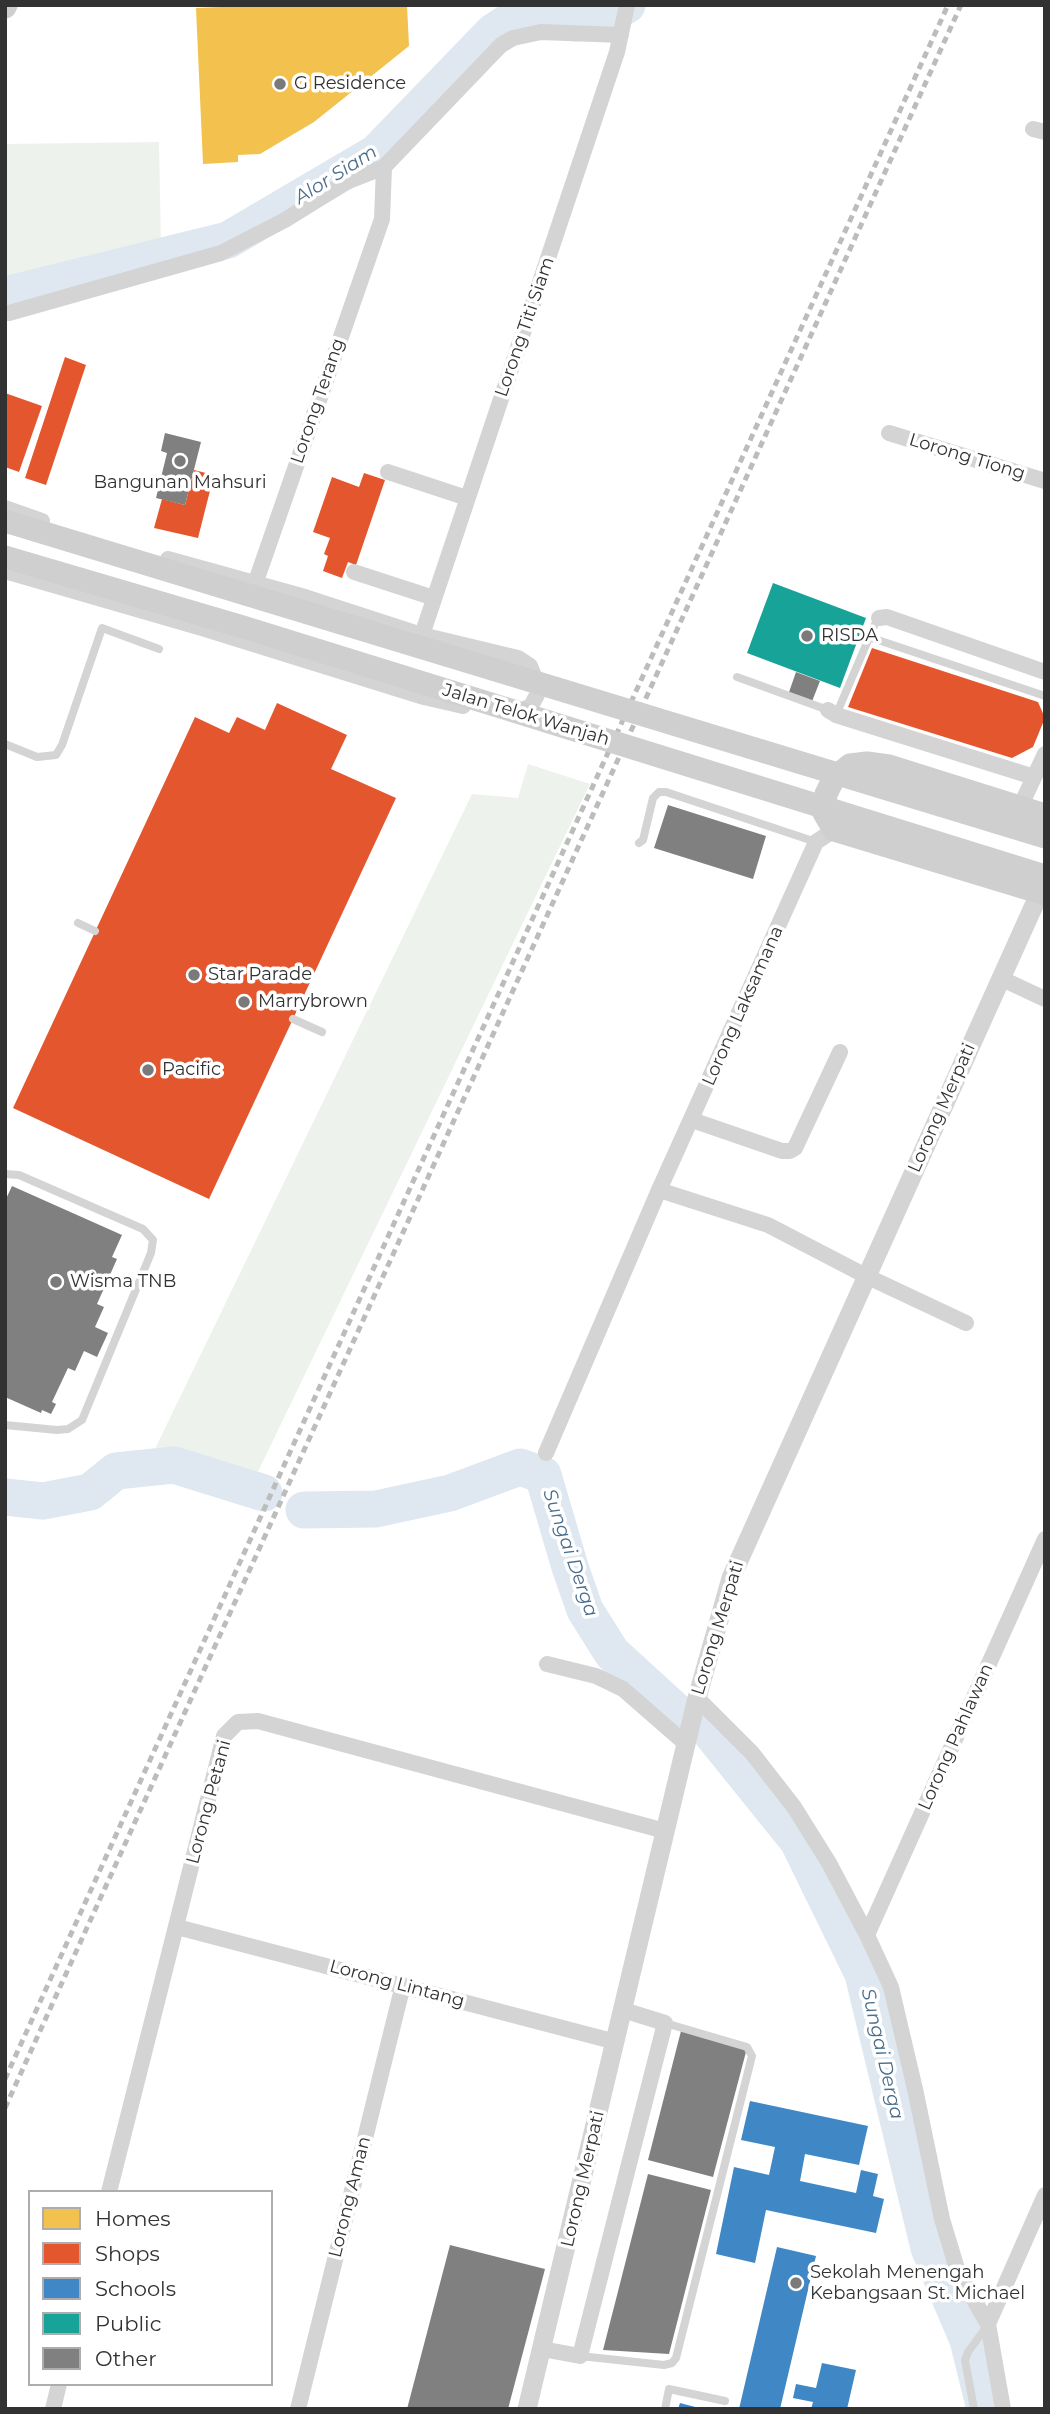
<!DOCTYPE html>
<html>
<head>
<meta charset="utf-8">
<style>
	body { margin:0 }
	#map { position:relative; width:1050px; height:2414px; overflow:hidden; background:#fff; font-family:Montserrat,sans-serif }
	canvas { display:block }
	.frame { position:absolute; inset:0; border:7px solid #323232; pointer-events:none }
	.legend { position:absolute; left:28px; top:2190px; width:245px; height:196px; box-sizing:border-box; background:#fff; border:2px solid #adadad; margin:0; padding:9px 12px; list-style:none; font-size:21px; color:#323232 }
	.legend li { display:flex; align-items:center; gap:14px; height:35px }
	.legend b { width:35px; border:2px solid #adadad }
</style>
</head>
<body>
<div id="map">
<canvas width="1050" height="2414"></canvas>
<div class="frame"></div>
<ul class="legend">
<li><b style="height:19px;background:#f2c14e"></b>Homes</li>
<li><b style="height:19px;background:#e4572e"></b>Shops</li>
<li><b style="height:19px;background:#3f88c5"></b>Schools</li>
<li><b style="height:19px;background:#17a398"></b>Public</li>
<li><b style="height:19px;background:#808080"></b>Other</li>
</ul>
</div>
<script>
const g = document.querySelector('canvas').getContext('2d');
g.lineJoin = 'round';
function fillPath(path, color) { g.fillStyle = color; g.fill(path, 'evenodd'); }
const shape = rows => new Path2D(rows.map(r => 'M' + r).join(''));
function strokePath(path, color, width, dash) { g.strokeStyle = color; g.lineWidth = width; g.lineCap = dash ? 'butt' : 'round'; g.setLineDash(dash || []); g.stroke(path); }
function drawText(font, color, halo, rows, align = 'center') {
  g.font = font + ' Montserrat,sans-serif'; g.lineWidth = 7; g.setLineDash([]); g.textBaseline = 'middle'; g.strokeStyle = halo; g.fillStyle = color; for (const [text, x, y, turn = 0] of rows) {
    g.save(); g.translate(x, y); g.rotate((+turn || 0) * Math.PI / 180); g.textAlign = isNaN(turn) ? turn : align; if (halo) g.strokeText(text, 0, 0); g.fillText(text, 0, 0); g.restore();
  }
}
const green = shape([
	[159,142,161,247,18,282,5,283,5,144],
	[528,764,590,784,252,1484,152,1455,472,794,518,798]
]);
const homes = shape([
	[267,5,407,5,409,46,314,122,260,154,238,155,238,162,203,164,196,8]
]);
const shops = shape([
	[65,357,86,365,46,485,25,478],
	[5,393,42,406,19,472,5,467],
	[194,470,214,475,198,538,154,528,162,499,185,505],
	[364,473,385,480,356,565,348,562,342,578,323,571,328,556,324,554,330,538,313,532,332,477,359,487],
	[872,648,1038,702,1045,718,1033,747,1012,758,848,707],
	[277,703,347,735,331,769,396,798,209,1199,13,1108,195,717,229,733,237,717,265,730]
]);
const schools = shape([
	[750,2101,868,2126,859,2165,805,2154,800,2181,856,2193,861,2170,878,2174,873,2196,884,2199,876,2233,766,2210,755,2263,716,2254,734,2167,769,2175,775,2147,741,2140],
	[777,2247,816,2256,780,2409,739,2409],
	[822,2363,856,2370,847,2409,811,2409,813,2402,793,2398,796,2384,816,2388],
	[680,2403,699,2408,699,2409,678,2409]
]);
const public = shape([
	[773,583,866,618,840,688,747,653]
]);
const stream = shape([
	[508,5,510,21]
]);
const river = shape([
	[5,295,228,240,376,153,493,32,510,21,528,18,577,23,609,16,627,5],
	[5,1497,43,1501,90,1492,116,1471,174,1465,264,1493],
	[304,1510,376,1509,450,1493,520,1467,543,1475,570,1567,585,1610,612,1653,682,1717],
	[710,1732,798,1841,863,1974,929,2248,968,2340,985,2409]
]);
const building = shape([
	[165,433,201,442,185,505,156,498,167,453,161,451],
	[796,672,820,681,811,704,788,695],
	[668,805,766,836,753,879,654,848],
	[12,1186,122,1235,112,1257,117,1259,97,1304,104,1307,95,1327,108,1333,97,1357,84,1351,75,1371,68,1368,52,1402,56,1404,51,1414,42,1410,41,1413,5,1397,5,1201],
	[681,2031,747,2048,713,2177,648,2160],
	[648,2174,711,2190,669,2354,603,2350],
	[450,2245,545,2269,508,2409,407,2409]
]);
const service = shape([
	[869,637,1045,696],
	[737,677,828,710],
	[836,715,875,624,879,618],
	[5,744,37,757,56,755,62,745,102,628,159,649],
	[639,843,643,840,653,798,659,792,666,792,816,842],
	[78,923,95,931],
	[293,1019,322,1032],
	[5,1174,19,1175,143,1229,153,1240,151,1253,82,1420,68,1429,57,1430,5,1425],
	[580,2356,664,2365,672,2363,676,2358,752,2056,747,2047,665,2023],
	[665,2409,669,2389,725,2401],
	[974,2409,965,2360,968,2352,987,2326]
]);
const minor = shape([
	[1033,129,1045,132],
	[9,313,221,253,285,220,346,182,384,167,501,45,513,38,541,32,621,35],
	[889,433,1045,481],
	[388,472,467,498],
	[5,508,42,521],
	[168,559,305,597,422,635,518,658,530,666,538,686,537,695,531,706,515,714],
	[5,571,202,628,424,697,463,706],
	[354,572,434,598],
	[255,584,382,219,384,167],
	[879,618,887,617,1045,672],
	[422,635,617,52,627,5],
	[828,710,836,715,1034,777],
	[1020,807,1045,754],
	[1000,978,1045,999],
	[692,1120,782,1151,790,1151,795,1148,840,1052],
	[659,1190,768,1225,866,1276,966,1323],
	[546,1453,659,1190,816,842,834,830],
	[547,1664,596,1676,623,1689,686,1744],
	[697,1698,752,1753,794,1807,829,1863,867,1935,891,1987,915,2089,942,2219,958,2272,988,2324,1003,2409],
	[177,1927,616,2042],
	[867,1935,1045,1539],
	[109,2192,224,1736,238,1722,258,1721,665,1831],
	[988,2324,1045,2195],
	[542,2349,580,2356,665,2023,623,2010],
	[53,2409,59,2384],
	[298,2409,403,1985]
]);
const tertiary = shape([
	[527,2409,697,1698,731,1578,1040,892]
]);
const secondary = shape([
	[5,7,6,5],
	[1045,815,889,766,867,763,850,765,834,778,826,794,824,813,834,830,1045,894]
]);
const rail = shape([
	[5,2079,948,5],
	[5,2108,961,5]
]);
const secondaryBridge = shape([
	[5,521,1045,837],
	[5,557,243,627,1045,876]
]);
const markers = [
	[280,84,7,"#7a7a7a"],
	[180,461,7,"#7a7a7a"],
	[807,636,7,"#7a7a7a"],
	[194,975,7,"#7a7a7a"],
	[244,1002,7,"#7a7a7a"],
	[148,1070,7,"#7a7a7a"],
	[56,1282,7,"#7a7a7a"],
	[796,2283,7,"#7a7a7a"]
];
const poiNames = [
	["G Residence",294,84],
	["Bangunan Mahsuri",180,483,"center"],
	["RISDA",821,636],
	["Star Parade",208,975],
	["Marrybrown",258,1002],
	["Pacific",162,1070],
	["Wisma TNB",70,1282],
	["Sekolah Menengah",810,2273],
	["Kebangsaan St. Michael",810,2294]
];
const streetNames = [
	["Lorong Titi Siam",525,327,-71],
	["Lorong Terang",318,401,-71],
	["Lorong Tiong",967,457,17],
	["Jalan Telok Wanjah",526,715,17],
	["Lorong Laksamana",743,1006,-66],
	["Lorong Merpati",942,1108,-66],
	["Lorong Merpati",718,1628,-73],
	["Lorong Pahlawan",956,1737,-66],
	["Lorong Petani",209,1802,-75],
	["Lorong Lintang",397,1984,15],
	["Lorong Merpati",583,2179,-77],
	["Lorong Aman",350,2197,-76]
];
const waterNames = [
	["Alor Siam",336,175,-32],
	["Sungai Derga",570,1553,71],
	["Sungai Derga",882,2054,77]
];
fillPath(green, '#eef2ec');
fillPath(homes, '#f2c14e');
fillPath(shops, '#e4572e');
fillPath(schools, '#3f88c5');
fillPath(public, '#17a398');
strokePath(stream, '#dfe8f0', 6);
strokePath(river, '#dfe8f0', 37);
fillPath(building, '#808080');
strokePath(service, '#d4d4d4', 8);
strokePath(minor, '#d4d4d4', 16);
strokePath(tertiary, '#d4d4d4', 19);
strokePath(secondary, '#cfcfcf', 23);
strokePath(rail, '#bcbcbc', 5, [7, 5]);
strokePath(secondaryBridge, '#cfcfcf', 23);
for (const [x, y, r, color] of markers) { const dot = new Path2D(); dot.arc(x, y, r, 0, 2 * Math.PI); g.fillStyle = color; g.fill(dot); strokePath(dot, '#fff', 2.5); }
drawText('18px', '#323232', '#fff', poiNames, 'left');
drawText('18px', '#323232', '#fff', streetNames);
drawText('italic 19px', '#496d8b', '#fff', waterNames);
</script>
</body>
</html>
